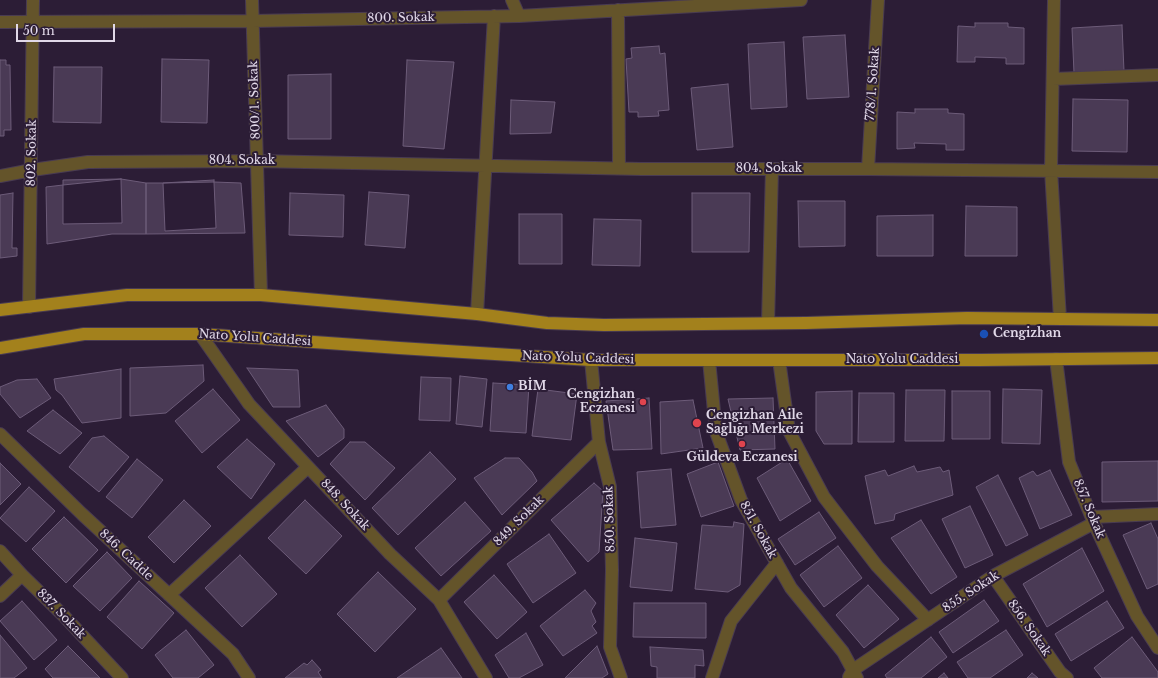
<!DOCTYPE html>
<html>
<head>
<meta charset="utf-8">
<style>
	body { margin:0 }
	#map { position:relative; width:1158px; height:678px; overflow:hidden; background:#2c1d36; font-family:"Libre Baskerville",serif }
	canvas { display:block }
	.scale { position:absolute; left:16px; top:24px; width:99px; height:18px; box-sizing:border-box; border:2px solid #e1d8e8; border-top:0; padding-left:5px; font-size:12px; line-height:14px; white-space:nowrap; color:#e1d8e8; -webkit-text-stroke:3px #2c1d36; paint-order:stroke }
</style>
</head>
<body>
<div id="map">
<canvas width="1158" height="678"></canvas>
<div class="scale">50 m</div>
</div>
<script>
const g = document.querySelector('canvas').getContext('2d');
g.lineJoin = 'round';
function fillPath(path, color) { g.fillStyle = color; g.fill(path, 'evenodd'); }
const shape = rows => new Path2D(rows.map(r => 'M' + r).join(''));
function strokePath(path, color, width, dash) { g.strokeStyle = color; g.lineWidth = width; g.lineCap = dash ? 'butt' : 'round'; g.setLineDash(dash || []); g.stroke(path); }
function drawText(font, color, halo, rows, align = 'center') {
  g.font = font + ' "Libre Baskerville",serif'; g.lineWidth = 4; g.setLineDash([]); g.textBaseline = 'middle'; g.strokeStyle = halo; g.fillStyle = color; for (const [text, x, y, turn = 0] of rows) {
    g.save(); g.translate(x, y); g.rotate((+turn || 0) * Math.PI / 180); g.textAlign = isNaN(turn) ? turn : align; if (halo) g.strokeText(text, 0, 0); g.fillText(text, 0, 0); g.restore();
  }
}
const building = shape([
	[975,23,1008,23,1008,27,1024,28,1024,64,1006,64,1006,58,975,57,975,62,957,62,958,26,975,27,975,23],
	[1122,25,1124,71,1074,73,1072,28,1122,25],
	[845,35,849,97,807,99,803,37,845,35],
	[784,42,787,107,751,109,748,44,784,42],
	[659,46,660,54,665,53,669,110,658,111,659,116,638,117,638,112,629,112,626,59,632,58,631,48,659,46],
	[162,59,209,60,207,123,161,122,162,59],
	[0,60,6,60,6,65,10,65,11,130,4,130,4,136,0,136,0,60],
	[407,60,454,62,444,149,403,146,407,60],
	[54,67,102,67,101,123,53,122,54,67],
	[331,74,331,139,288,139,288,75,331,74],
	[728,84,733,147,697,150,691,88,728,84],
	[1073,99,1128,100,1127,152,1072,151,1073,99],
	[511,100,555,102,551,133,510,134,511,100],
	[915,109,948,109,948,113,964,114,964,150,946,150,946,144,914,143,915,148,897,149,897,112,915,113,915,109],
	[121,179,146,183,146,234,112,234,47,244,46,187,63,185,63,224,122,223,121,179],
	[121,179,63,185,63,180,121,179],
	[214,180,214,182,163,183,214,180],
	[214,182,241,183,245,233,146,234,146,183,163,183,165,231,216,228,214,182],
	[369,192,409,195,405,248,365,245,369,192],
	[13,193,12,248,17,248,17,256,0,258,0,195,13,193],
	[290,193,344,195,343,237,289,235,290,193],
	[692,193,750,193,749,252,692,252,692,193],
	[798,201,845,201,845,246,799,247,798,201],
	[966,206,1017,207,1017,256,965,256,966,206],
	[519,214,562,214,562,264,519,264,519,214],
	[933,215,933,256,877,256,877,216,933,215],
	[594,219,641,220,640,266,592,265,594,219],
	[203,365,204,381,166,413,130,416,130,368,203,365],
	[247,368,298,370,300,407,273,407,247,368],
	[121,369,121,418,82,423,62,395,56,390,54,379,121,369],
	[460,376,487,379,482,427,456,424,460,376],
	[421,377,451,378,450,421,419,420,421,377],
	[37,379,51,398,20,418,0,394,0,387,17,380,37,379],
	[493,383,529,385,526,433,490,431,493,383],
	[213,389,240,420,202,453,175,421,213,389],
	[538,389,577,394,571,440,532,436,538,389],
	[1003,389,1042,390,1040,444,1002,443,1003,389],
	[906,390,945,390,944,441,905,441,906,390],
	[852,391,852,444,824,444,816,431,816,392,852,391],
	[952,391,990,391,990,439,952,439,952,391],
	[859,393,894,393,894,442,858,442,859,393],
	[649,398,652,449,613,450,606,401,649,398],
	[773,398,775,449,740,450,728,399,773,398],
	[693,400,703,448,661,454,660,402,693,400],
	[326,405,344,429,344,438,318,457,286,421,326,405],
	[53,410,82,433,60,454,27,431,53,410],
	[104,436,129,457,99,492,69,467,92,438,104,436],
	[247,439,275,464,251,499,217,467,247,439],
	[350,442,365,442,395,468,365,500,330,464,350,442],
	[430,452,456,479,398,535,372,508,430,452],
	[505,458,519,458,532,472,537,481,502,515,474,478,505,458],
	[137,459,163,480,132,518,106,497,137,459],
	[787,459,811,501,780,521,757,478,787,459],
	[1158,461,1158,501,1102,502,1102,462,1158,461],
	[718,462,734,506,701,517,687,474,718,462],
	[0,463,21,484,0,505,0,463],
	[914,466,917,472,940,467,943,472,949,470,953,495,895,514,894,520,875,524,865,476,885,470,888,476,914,466],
	[671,469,676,525,641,528,637,472,671,469],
	[1050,470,1072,515,1040,529,1019,478,1033,471,1037,476,1050,470],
	[998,475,1028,535,1006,546,976,487,998,475],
	[594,483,603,491,599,552,588,562,551,520,594,483],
	[29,487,55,511,26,542,0,518,29,487],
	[184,500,211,526,174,563,148,537,184,500],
	[305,500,342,536,306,574,268,538,305,500],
	[465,502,491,531,441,576,415,548,465,502],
	[970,506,993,555,965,568,942,519,970,506],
	[819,512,836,538,795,565,778,539,819,512],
	[64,517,98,550,66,583,32,549,64,517],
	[921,520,957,577,931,594,891,538,921,520],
	[734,522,744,524,740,585,728,592,695,589,702,525,733,527,734,522],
	[1151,523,1158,539,1158,584,1147,589,1123,535,1151,523],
	[549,534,576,573,533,603,507,564,549,534],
	[635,538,677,543,672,591,630,587,635,538],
	[838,546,862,578,824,607,800,575,838,546],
	[1082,548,1104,591,1047,627,1023,584,1082,548],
	[107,552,132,578,100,611,73,586,107,552],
	[240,555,277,594,242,627,205,588,240,555],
	[378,572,416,609,375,652,337,614,378,572],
	[494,575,527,612,497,639,464,602,494,575],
	[139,581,174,613,142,649,107,617,139,581],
	[868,585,899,619,864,648,836,615,868,585],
	[585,590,596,603,591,611,596,622,592,626,597,633,563,656,540,626,585,590],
	[984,600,999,621,953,653,939,632,984,600],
	[22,601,57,640,34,660,0,621,22,601],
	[1107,601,1124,628,1071,661,1055,634,1107,601],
	[634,603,706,603,706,638,633,637,634,603],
	[186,630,214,665,198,678,173,678,155,655,186,630],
	[1006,630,1023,655,990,678,968,678,957,662,1006,630],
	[526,633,543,665,519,678,509,678,495,655,526,633],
	[0,635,27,668,14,678,0,678,0,635],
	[931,637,947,657,921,678,887,678,885,675,931,637],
	[1132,637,1158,672,1158,678,1102,678,1094,668,1132,637],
	[68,646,100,678,53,678,45,669,68,646],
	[597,646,608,674,602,678,565,678,597,646],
	[650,647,703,650,704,666,695,665,695,678,657,678,657,667,651,666,650,647],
	[441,648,462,678,397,678,441,648],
	[312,660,321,670,318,672,322,678,285,678,304,663,307,665,312,660],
	[944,673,948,678,938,678,944,673],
	[1032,673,1038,678,1027,678,1032,673]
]);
const minor = shape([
	[252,0,261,295],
	[512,0,519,16],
	[1054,0,1051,170,1060,319],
	[618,10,619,168],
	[0,22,252,21,519,16,801,0],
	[1053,79,1158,75],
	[868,169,878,0],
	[0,176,32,170,88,162,257,161,642,169,868,169,1158,172],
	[29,307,33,0],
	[477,314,494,16],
	[768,323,772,169],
	[200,334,249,404,390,554,439,600,486,678],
	[1056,359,1069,462,1094,523,1137,616,1158,648],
	[591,360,599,442,610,487,612,570,610,647,621,678],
	[709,360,716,432,741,500,791,588,843,652,857,678],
	[779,360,789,431,824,497,877,566,928,620],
	[0,434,82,514,233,654,249,678],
	[1092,517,1158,514],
	[0,551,22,575,64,616,122,678],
	[993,576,1060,672,1067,678],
	[169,595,308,467],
	[0,596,22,575],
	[439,600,599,442],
	[849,677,853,670,993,576,1094,523],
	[712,678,731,621,777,563]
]);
const major = shape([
	[0,310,127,295,261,295,477,314,547,323,604,325,806,323,967,318,1158,320],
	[0,348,84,334,200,334,399,348,591,360,981,360,1158,358]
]);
const markers = [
	[984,334,5,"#1a4fb4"],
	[510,387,4,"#3f7fe0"],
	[643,402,4,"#e0444e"],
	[697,423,5,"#e0444e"],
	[742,444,4,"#e0444e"]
];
const streetNames = [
	["800. Sokak",401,18,-1],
	["778/1. Sokak",873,84,-86],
	["800/1. Sokak",255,100,-92],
	["802. Sokak",32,153,-89],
	["804. Sokak",242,161],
	["804. Sokak",769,169],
	["Nato Yolu Caddesi",255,338,4],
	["Nato Yolu Caddesi",578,358,2],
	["Nato Yolu Caddesi",902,360],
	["848. Sokak",345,505,47],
	["857. Sokak",1089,509,67],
	["850. Sokak",610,519,-92],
	["849. Sokak",519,521,-45],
	["851. Sokak",758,530,61],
	["846. Cadde",126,555,43],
	["855. Sokak",971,592,-33],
	["837. Sokak",61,614,46],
	["856. Sokak",1029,628,55]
];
const poiNames = [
	["Cengizhan",993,334],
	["BİM",518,387],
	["Cengizhan",635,395,"right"],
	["Eczanesi",635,409,"right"],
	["Cengizhan Aile",706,416],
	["Sağlığı Merkezi",706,430],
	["Güldeva Eczanesi",742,458,"center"]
];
fillPath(building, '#4a3a55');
strokePath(building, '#6d5c79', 1);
strokePath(minor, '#493b52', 14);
strokePath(major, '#493b52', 14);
strokePath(minor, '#64542a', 12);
strokePath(major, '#a3811c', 12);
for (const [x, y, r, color] of markers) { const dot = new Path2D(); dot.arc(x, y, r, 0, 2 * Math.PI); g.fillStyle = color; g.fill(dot); strokePath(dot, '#2c1d36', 1.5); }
drawText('12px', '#e1d8e8', '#2c1d36', streetNames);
drawText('bold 12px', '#e1d8e8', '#2c1d36', poiNames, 'left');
</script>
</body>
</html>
